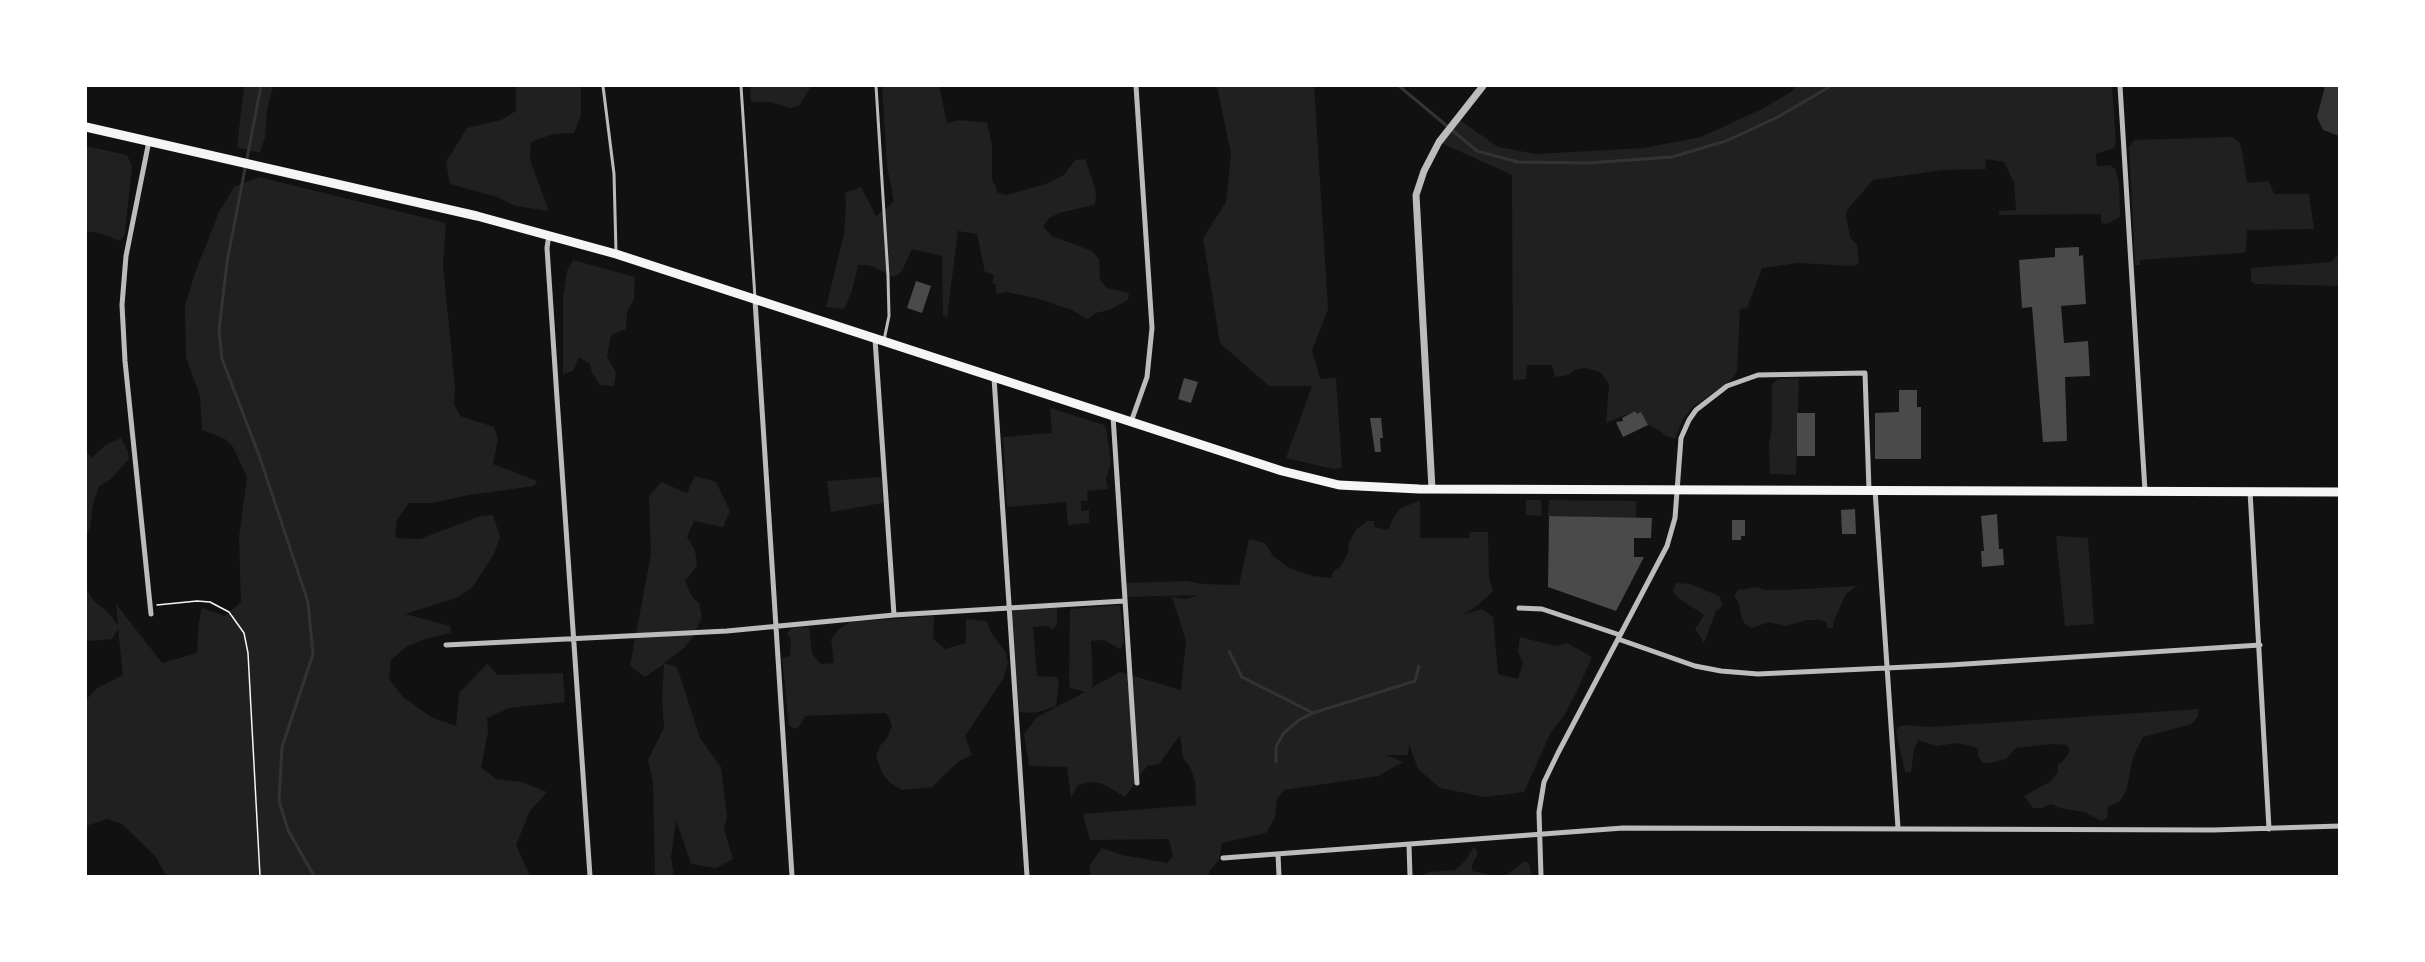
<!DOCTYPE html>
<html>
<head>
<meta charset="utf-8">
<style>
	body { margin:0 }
	#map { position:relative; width:2425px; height:962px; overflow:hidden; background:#111; font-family:"Titillium Web",sans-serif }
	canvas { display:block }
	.frame { position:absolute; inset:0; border:87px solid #fff; pointer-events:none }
</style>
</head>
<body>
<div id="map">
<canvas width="2425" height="962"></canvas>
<div class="frame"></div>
</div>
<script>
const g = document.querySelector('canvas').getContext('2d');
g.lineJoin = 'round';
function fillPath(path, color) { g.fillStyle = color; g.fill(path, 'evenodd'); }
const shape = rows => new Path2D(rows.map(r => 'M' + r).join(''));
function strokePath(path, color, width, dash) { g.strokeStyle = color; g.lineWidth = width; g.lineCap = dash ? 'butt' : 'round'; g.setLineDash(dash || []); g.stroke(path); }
const green = shape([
	[244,86,273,86,267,110,265,137,260,153,237,147],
	[516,86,575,86,581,87,581,116,574,133,553,134,531,142,530,160,549,211,516,206,497,197,450,184,446,162,467,128,501,120,516,111],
	[750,86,811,86,799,106,790,108,770,102,751,102],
	[882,86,939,86,947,123,960,120,987,123,992,145,992,179,998,193,1006,195,1046,184,1064,175,1075,160,1085,159,1095,187,1096,199,1094,205,1059,213,1049,218,1043,227,1052,236,1092,251,1099,259,1100,280,1107,288,1129,293,1128,300,1109,310,1096,313,1087,319,1072,310,1036,298,1006,292,996,294,996,284,992,283,994,275,986,272,985,273,977,234,958,231,947,318,943,315,942,256,912,249,902,271,894,277,869,265,858,265,852,291,844,309,826,307,844,234,846,207,845,193,861,187,876,216,894,202,887,166],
	[1217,86,1314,86,1328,309,1312,350,1320,379,1336,378,1342,468,1333,469,1286,458,1312,386,1269,386,1220,343,1203,238,1226,202,1231,154],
	[1794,86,2112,86,2116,141,2114,148,2096,154,2097,166,2110,165,2116,170,2119,183,2120,216,2117,219,2106,224,2101,223,2101,214,1999,215,1999,211,2016,210,2014,183,2004,162,1985,159,1986,169,1943,170,1873,180,1847,210,1846,215,1850,237,1857,245,1859,264,1852,266,1798,263,1762,268,1747,308,1740,309,1737,372,1731,380,1693,407,1683,419,1675,439,1666,436,1659,430,1648,425,1635,411,1606,423,1609,384,1600,372,1585,368,1574,370,1569,375,1555,377,1552,365,1527,365,1526,379,1513,380,1512,175,1439,142,1457,118,1498,147,1536,154,1644,148,1701,137,1764,108,1794,90],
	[2232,137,2239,142,2242,150,2247,183,2269,181,2274,194,2309,194,2314,229,2247,230,2246,252,2241,253,2140,260,2140,265,2135,265,2129,147,2134,140],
	[86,146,127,155,132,166,125,234,120,241,99,233,86,231],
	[259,177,446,223,443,265,455,387,454,404,460,416,494,427,498,439,493,464,537,481,534,486,469,495,432,503,409,503,397,520,395,538,420,539,480,516,493,515,500,537,494,554,472,588,456,598,405,614,450,626,451,633,425,639,406,647,391,660,389,679,403,697,431,717,456,726,459,693,487,664,498,675,563,673,565,702,509,708,487,718,488,732,481,767,496,779,522,782,547,792,530,811,516,845,530,876,166,876,156,857,122,824,107,819,86,826,86,700,97,688,123,675,118,629,112,639,91,641,86,638,86,589,95,602,107,611,118,625,116,604,162,663,197,653,199,621,202,608,225,616,241,602,239,537,247,477,233,447,225,439,202,430,200,396,186,357,185,306,195,273,219,212,234,187],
	[2339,253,2339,286,2255,284,2251,281,2251,268,2331,262],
	[573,260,635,277,634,299,627,312,626,329,611,335,607,357,616,373,614,386,600,385,592,373,590,364,579,357,573,371,563,374,563,297,567,271],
	[1799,378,1796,475,1770,474,1769,444,1772,427,1772,384,1778,379],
	[1050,408,1104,425,1106,428,1111,462,1106,479,1108,489,1087,491,1088,501,1081,501,1081,511,1089,510,1089,523,1068,525,1066,502,1007,507,1003,437,1052,433],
	[121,438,128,452,129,459,111,479,99,486,93,504,90,527,86,536,86,450,91,458,106,445],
	[695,476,716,482,730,511,723,527,694,521,687,537,695,550,697,566,685,581,692,597,699,603,702,617,693,637,683,649,664,663,677,667,700,738,721,767,727,816,724,829,733,859,716,868,691,864,676,820,671,857,674,876,655,876,653,782,648,760,664,728,662,698,664,664,645,677,630,666,651,554,649,496,661,482,687,493],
	[881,477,883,503,831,512,827,481],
	[1420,500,1420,538,1469,538,1470,532,1488,532,1489,577,1493,591,1477,606,1464,614,1482,609,1493,617,1498,674,1518,679,1523,663,1518,652,1520,637,1555,646,1567,643,1592,657,1577,691,1564,716,1551,732,1524,792,1485,797,1440,788,1418,769,1409,744,1408,755,1386,755,1403,762,1378,776,1284,790,1277,799,1275,818,1266,833,1222,843,1219,860,1209,872,1209,876,1090,876,1090,865,1102,848,1122,855,1167,863,1173,856,1169,839,1090,840,1083,814,1196,805,1195,782,1191,769,1183,758,1180,735,1159,764,1147,766,1125,797,1103,784,1090,782,1078,785,1071,798,1067,767,1029,766,1024,734,1037,717,1085,692,1070,688,1069,681,1070,609,1120,605,1124,641,1120,649,1104,640,1091,641,1093,684,1091,688,1120,672,1181,690,1186,641,1172,597,1187,599,1198,595,1124,597,1123,583,1187,581,1202,584,1239,585,1249,539,1265,543,1273,556,1289,568,1313,576,1331,578,1333,572,1341,566,1348,553,1349,542,1356,530,1367,521,1374,521,1374,527,1388,530,1393,518,1400,509],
	[1526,500,1541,500,1542,516,1526,515],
	[1549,500,1636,501,1636,518,1548,516],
	[2056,536,2088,538,2094,624,2065,626],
	[1676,583,1690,584,1719,596,1723,606,1716,611,1704,643,1695,629,1704,615,1677,597,1673,591],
	[1857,586,1846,594,1833,623,1833,628,1828,628,1826,622,1820,620,1807,620,1785,626,1769,622,1752,628,1745,624,1741,616,1739,603,1734,597,1738,590,1757,587,1764,590,1785,590],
	[1057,606,1057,624,1052,630,1048,626,1033,627,1037,676,1057,677,1059,682,1056,706,1039,712,1025,713,1019,711,1009,609],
	[934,616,933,638,945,649,966,643,966,619,987,621,990,631,1006,653,1008,663,1003,679,965,736,972,755,959,761,932,787,902,790,890,783,883,774,876,757,880,746,887,738,892,726,889,717,885,713,805,716,799,727,795,729,789,726,782,658,790,656,791,640,787,633,792,628,809,627,812,654,821,664,834,663,831,639,838,630,850,622],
	[2198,709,2198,716,2192,724,2143,737,2133,757,2126,792,2119,802,2108,806,2107,818,2102,821,2084,812,2060,808,2051,804,2042,808,2033,808,2024,796,2051,781,2058,772,2058,764,2063,761,2070,751,2067,745,2053,744,2016,748,2006,759,1989,763,1983,763,1978,757,1978,749,1972,746,1958,743,1936,746,1918,740,1914,749,1911,772,1905,772,1896,732,1898,727,1905,725,1930,727],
	[1474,847,1478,853,1472,865,1472,871,1497,876,1421,876,1429,872,1455,870,1464,862],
	[1525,861,1529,863,1532,876,1505,876]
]);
const water = shape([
	[2325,86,2339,86,2339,136,2323,130,2317,117]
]);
const stream = shape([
	[261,86,227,262,219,331,222,359,259,455,308,602,313,654,282,747,279,801,288,830,314,876],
	[1399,86,1477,151,1518,162,1588,163,1672,157,1726,141,1778,117,1831,86],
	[1229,651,1242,677,1313,713],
	[1276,762,1276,747,1283,734,1299,720,1313,713,1415,681,1419,666]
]);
const building = shape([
	[2079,247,2079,256,2083,255,2086,304,2061,306,2064,343,2088,341,2090,376,2065,377,2067,441,2043,442,2032,307,2022,308,2019,260,2055,257,2055,248],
	[916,281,931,286,922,313,907,308],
	[1184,378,1198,382,1191,403,1178,399],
	[1899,390,1917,390,1917,407,1921,407,1921,459,1875,459,1875,413,1899,412],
	[1635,411,1637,414,1641,412,1648,425,1623,437,1616,422,1623,421,1622,418],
	[1797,413,1815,413,1815,456,1797,456],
	[1370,418,1381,418,1383,438,1380,438,1381,452,1375,452],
	[1855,509,1856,534,1842,534,1841,510],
	[1997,514,1999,549,2003,549,2004,565,1982,567,1981,551,1984,551,1981,516],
	[1549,516,1652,518,1651,538,1634,538,1634,557,1644,557,1616,611,1548,587],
	[1732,520,1745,520,1745,536,1741,536,1741,540,1732,540]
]);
const path = shape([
	[157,605,197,601,210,602,229,612,244,633,248,653,260,876]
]);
const service = shape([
	[603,86,614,174,616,252],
	[741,86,755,298],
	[876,86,888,276,889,316,884,340]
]);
const minor = shape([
	[2120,86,2145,491],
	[149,141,126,256,122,305,125,361,151,614],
	[549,235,547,248,557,398,590,876],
	[755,300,792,876],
	[875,339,894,615],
	[994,378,1027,876],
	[1113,416,1137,783],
	[1131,422,1147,377,1152,328,1136,86],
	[1875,490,1898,828],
	[2250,491,2269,829],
	[1519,608,1542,609,1620,635],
	[1618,639,1695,666,1721,671,1758,674,1950,665,2260,645],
	[446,645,727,631,894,615,1124,601],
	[1409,845,1410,876],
	[1278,854,1279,876],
	[1223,858,1623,828,2213,830,2340,826],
	[1541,876,1539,812,1544,782,1558,753,1667,546,1675,518,1681,438,1689,420,1696,410,1727,386,1758,375,1865,373,1869,490]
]);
const tertiary = shape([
	[1432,489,1416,195,1424,171,1439,142,1483,86]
]);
const primary = shape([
	[86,127,477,216,616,254,1282,471,1339,485,1419,489,2340,492]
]);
fillPath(green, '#202020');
fillPath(water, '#333');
strokePath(stream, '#333', 3);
fillPath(building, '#4a4a4a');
strokePath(path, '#f5f5f5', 1.5);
strokePath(service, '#bcbcbc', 3);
strokePath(minor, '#bcbcbc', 5);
strokePath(tertiary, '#bcbcbc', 7);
strokePath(primary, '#f5f5f5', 9);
</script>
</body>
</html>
